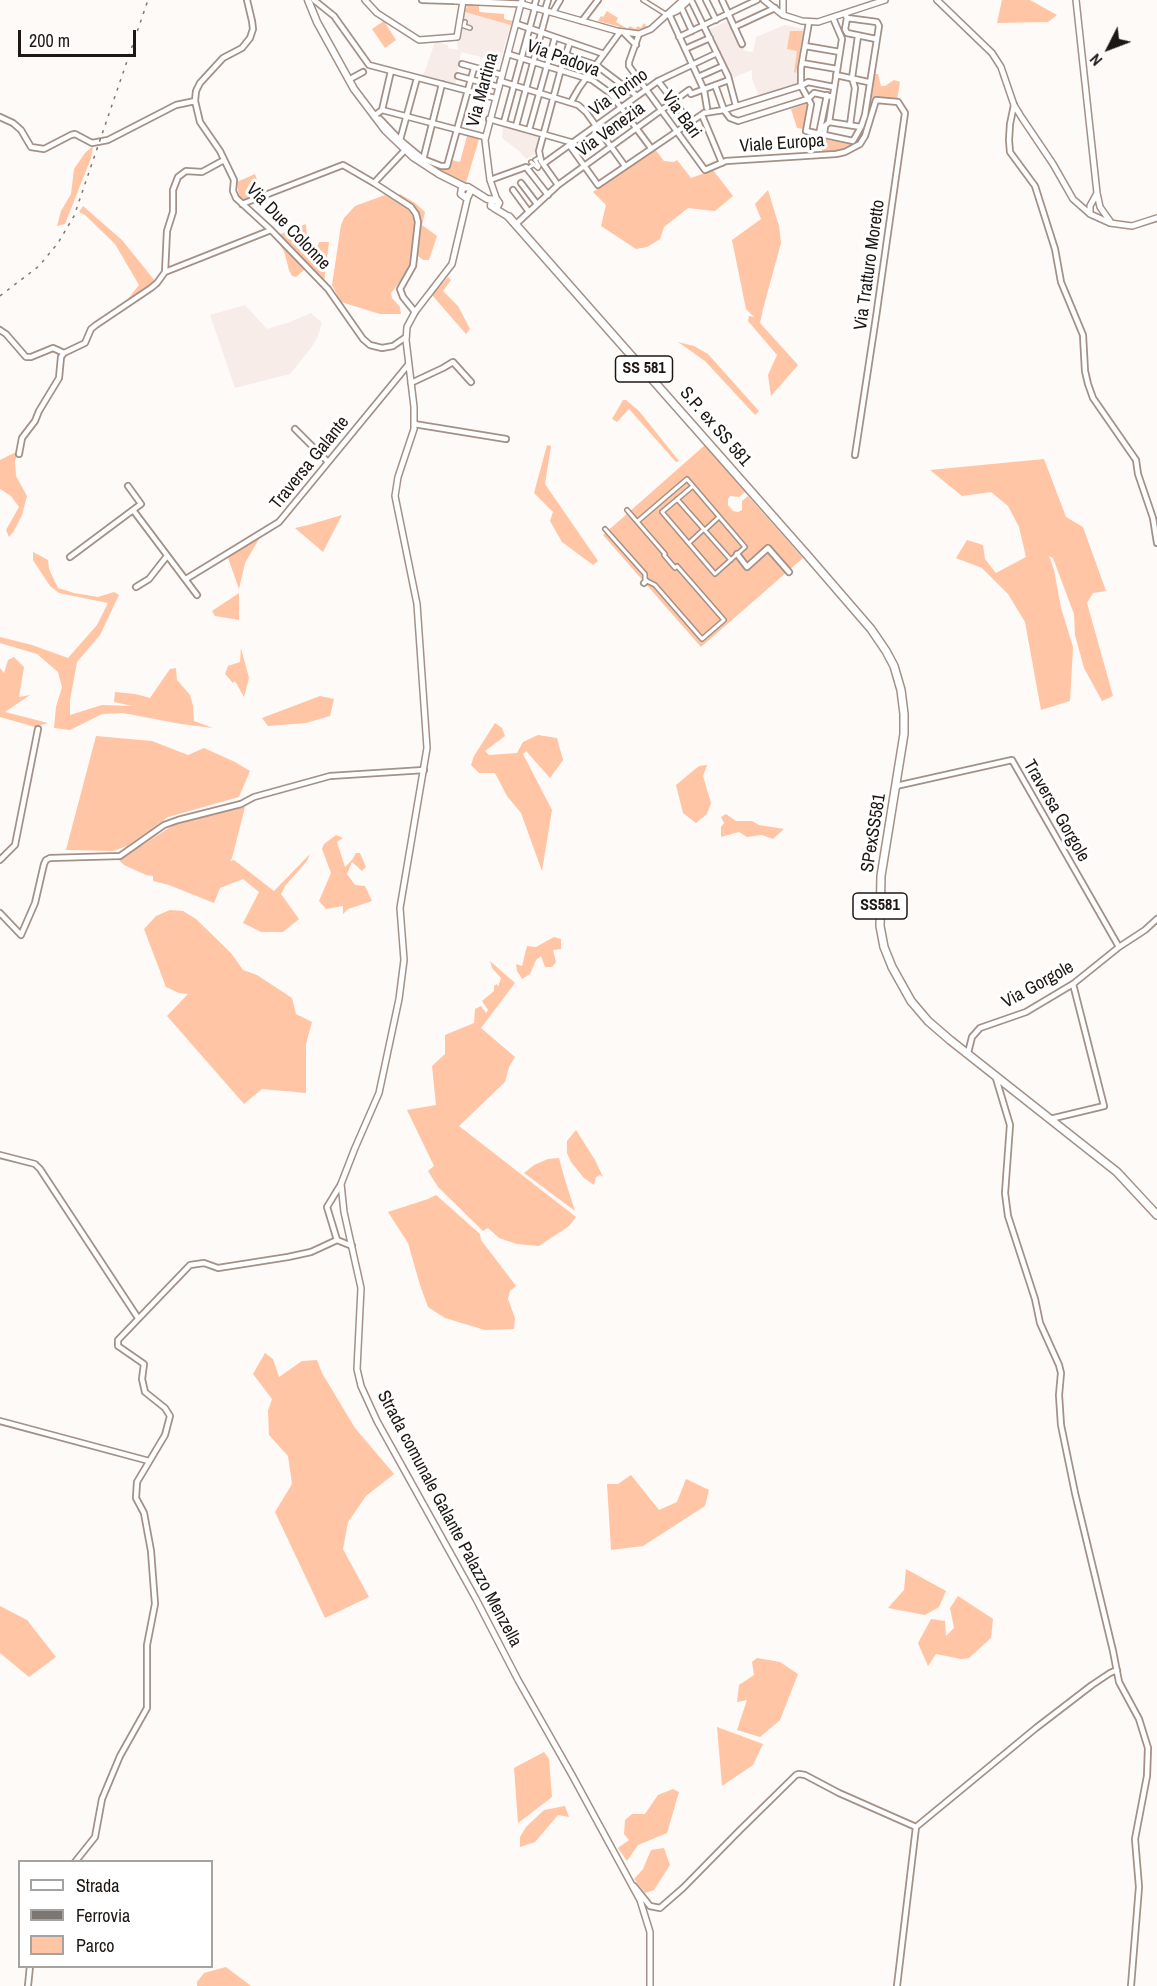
<!DOCTYPE html>
<html>
<head>
<meta charset="utf-8">
<style>
	body { margin:0 }
	#map { position:relative; width:1157px; height:1986px; overflow:hidden; background:#fefaf8; font-family:"Archivo Narrow",sans-serif }
	canvas { display:block }
	.legend { position:absolute; left:18px; top:1860px; width:195px; height:108px; box-sizing:border-box; background:#fff; border:2px solid #a5a3a1; margin:0; padding:8px 10px; list-style:none; font-size:18px; color:#1e1814 }
	.legend li { display:flex; align-items:center; gap:12px; height:30px }
	.legend b { width:30px; border:2px solid #a5a3a1 }
	.north { position:absolute; left:1079px; top:18px; width:60px; height:60px; -webkit-text-stroke:4px #fff; paint-order:stroke; rotate:228deg; font-size:16px; font-weight:700; line-height:24px; text-align:center; color:#1e1814 }
	.north::after { content:''; display:block; margin:auto; width:21px; height:27px; background:#1e1814; clip-path:polygon(50% 0,100% 100%,50% 72%,0 100%) }
	.scale { position:absolute; left:18px; top:30px; width:118px; height:27px; box-sizing:border-box; border:3px solid #1e1814; border-top:0; padding-left:8px; font-size:18px; line-height:21px; white-space:nowrap; color:#1e1814; -webkit-text-stroke:4px #fff; paint-order:stroke }
</style>
</head>
<body>
<div id="map">
<canvas width="1157" height="1986"></canvas>
<ul class="legend">
<li><b style="height:8px;background:#fff"></b>Strada</li>
<li><b style="height:8px;background:#7c7773"></b>Ferrovia</li>
<li><b style="height:16px;background:#ffc5a4"></b>Parco</li>
</ul>
<div class="north">N</div>
<div class="scale">200 m</div>
</div>
<script>
const g = document.querySelector('canvas').getContext('2d');
g.lineJoin = 'round';
function fillPath(path, color) { g.fillStyle = color; g.fill(path, 'evenodd'); }
const shape = rows => new Path2D(rows.map(r => 'M' + r).join(''));
function strokePath(path, color, width, dash) { g.strokeStyle = color; g.lineWidth = width; g.lineCap = dash ? 'butt' : 'round'; g.setLineDash(dash || []); g.stroke(path); }
function drawText(font, color, halo, rows, align = 'center') {
  g.font = font + ' "Archivo Narrow",sans-serif'; g.lineWidth = 6; g.setLineDash([]); g.textBaseline = 'middle'; g.strokeStyle = halo; g.fillStyle = color; for (const [text, x, y, turn = 0] of rows) {
    g.save(); g.translate(x, y); g.rotate((+turn || 0) * Math.PI / 180); g.textAlign = isNaN(turn) ? turn : align; if (halo) g.strokeText(text, 0, 0); g.fillText(text, 0, 0); g.restore();
  }
}
const built = shape([
	[466,5,484,13,504,14,504,19,512,21,499,64,484,60,485,58,461,52,455,86,420,77,424,73,435,42,448,45,448,48,458,50,457,43],
	[727,21,741,46,743,46,745,51,753,52,756,37,785,25,804,29,797,72,800,73,798,85,759,96,752,79,752,70,732,78,710,29],
	[503,125,524,131,527,134,532,133,539,136,534,155,526,159,519,151,502,138],
	[245,305,267,329,290,322,311,313,322,323,317,338,311,348,290,374,235,388,210,315]
]);
const green = shape([
	[1002,0,1030,0,1057,15,1048,22,997,23],
	[468,4,479,4,479,12,504,14,504,19,512,21,511,25,465,12],
	[607,11,618,18,616,22,628,29,630,26,635,29,638,26,641,28,644,23,647,27,637,30,628,29,598,21,601,16,603,17],
	[384,21,396,40,385,48,372,29],
	[790,31,803,31,796,73,794,72,797,51,787,49],
	[873,74,878,74,881,86,885,86,894,80,900,82,897,100,872,97,870,109,868,113],
	[808,103,803,129,797,128,791,109],
	[467,136,479,139,466,183,433,167,447,170,449,168,452,160,460,162],
	[823,139,853,145,847,149,822,152],
	[93,146,91,158,65,224,57,226,61,211,71,194,74,169,85,153],
	[654,148,664,161,674,162,677,160,691,178,713,170,733,196,715,211,688,208,664,227,660,239,647,247,636,249,601,226,606,205,593,192],
	[255,174,262,194,245,199,239,198,237,182],
	[768,190,779,226,781,243,763,309,760,323,798,365,771,396,768,375,777,355,748,321,749,316,754,317,746,309,732,240,761,219,755,204],
	[400,194,415,203,425,212,422,225,437,236,429,260,423,260,417,255,420,224,419,217,416,210,397,197],
	[385,195,407,208,415,220,410,266,402,279,391,293,392,298,400,307,401,314,380,314,341,302,332,285,341,225,344,218,355,206],
	[83,206,122,240,155,281,124,304,139,285,115,244,85,215,79,212],
	[306,224,308,250,317,249,319,242,329,242,324,283,278,235],
	[276,239,305,269,296,277,292,276,289,270,284,251],
	[448,277,451,280,443,291,458,306,470,329,466,334,432,295],
	[678,342,694,346,708,354,759,411,755,415,705,361],
	[623,400,626,400,639,411,679,461,676,462,629,409,617,422,612,419],
	[547,445,551,446,545,484,598,561,593,565,562,542,550,521,553,512,534,493],
	[705,445,745,492,739,497,730,496,728,499,728,505,733,511,738,512,742,510,742,501,748,496,803,558,701,647,603,535],
	[18,451,15,461,16,476,27,496,22,515,14,531,9,537,6,530,19,507,11,496,0,489,0,460],
	[1044,459,1066,517,1083,527,1106,591,1093,593,1087,603,1113,696,1102,701,1084,668,1075,635,1074,614,1053,558,1049,556,1054,570,1061,608,1073,647,1070,701,1041,710,1025,622,1008,594,982,568,956,558,967,540,983,545,985,559,996,573,1026,557,1019,527,1008,506,991,492,962,496,930,470],
	[342,515,323,552,295,528,308,525],
	[263,532,245,563,239,589,227,555],
	[33,552,48,560,49,569,58,588,74,593,98,597,114,592,119,595,100,635,77,662,70,700,70,715,102,705,132,706,114,702,115,692,135,694,150,698,170,669,176,668,177,680,190,695,193,706,194,721,213,728,181,724,123,713,102,714,70,730,54,728,56,707,62,687,58,672,37,654,0,643,0,637,32,645,68,658,97,625,108,603,59,593,50,586,33,560],
	[239,593,239,620,215,616,212,611],
	[241,648,249,678,244,697,235,681,233,683,225,674,228,666,240,662],
	[14,657,24,667,19,697,30,695,5,712,48,723,35,727,0,717,0,668,4,673,8,660],
	[320,696,334,699,330,716,306,723,268,726,262,718],
	[495,723,502,728,505,736,485,751,489,755,517,753,523,742,538,735,557,738,563,760,550,778,526,751,523,754,552,810,542,871,521,813,507,796,495,773,479,773,471,765,474,756],
	[96,736,152,741,188,755,204,748,235,762,250,771,239,797,168,817,127,846,113,851,66,850],
	[707,765,703,776,711,803,707,814,696,823,683,813,676,785,699,766],
	[245,807,232,858,230,861,234,860,274,891,310,854,307,861,285,886,281,894,299,919,283,932,261,932,243,923,259,892,243,879,220,888,214,903,169,885,153,881,153,876,146,875,124,865,119,860,175,824],
	[726,814,736,821,752,821,759,825,784,829,773,839,762,835,747,837,739,832,721,837,721,827,724,823,721,817],
	[336,835,343,838,337,842,345,867,352,860,356,853,360,853,366,867,362,871,352,862,347,874,355,885,365,886,372,901,348,909,343,914,343,906,326,909,319,901,331,873,322,849,324,844],
	[170,910,183,911,196,919,231,953,243,970,257,975,292,998,296,1014,312,1022,306,1044,306,1093,262,1089,244,1104,167,1016,188,994,179,993,166,987,144,929,156,916],
	[554,937,561,939,561,949,553,950,556,962,552,967,545,967,541,956,536,960,530,974,522,979,517,971,516,964,522,966,527,946,536,947],
	[490,961,515,983,481,1028,515,1057,509,1067,505,1082,459,1126,576,1217,569,1226,539,1246,517,1244,499,1238,488,1228,483,1231,438,1187,428,1171,434,1166,407,1110,436,1105,432,1066,445,1054,445,1035,474,1023,475,1009,481,1006,486,1013,488,1010,482,1001,494,991,494,986,497,984,498,987,501,978,492,968],
	[576,1130,595,1160,603,1177,600,1175,596,1177,594,1185,584,1178,571,1162,567,1153,567,1141],
	[559,1158,565,1180,575,1211,524,1173,534,1165,548,1159],
	[436,1195,480,1234,481,1240,516,1286,510,1291,508,1299,515,1318,514,1329,485,1330,445,1318,428,1307,420,1285,408,1243,388,1212,428,1199],
	[265,1353,273,1359,279,1377,302,1361,317,1360,322,1373,355,1428,394,1474,366,1496,348,1522,343,1549,369,1597,325,1618,275,1512,292,1484,288,1456,269,1435,268,1411,272,1399,253,1374],
	[631,1475,659,1510,677,1502,686,1479,709,1490,705,1506,643,1546,611,1550,607,1484,618,1484],
	[906,1569,946,1591,939,1607,925,1615,888,1608,904,1590],
	[958,1596,993,1619,991,1638,969,1658,961,1659,936,1654,928,1666,918,1643,931,1619,945,1621,946,1636,954,1628,950,1608],
	[0,1606,27,1620,56,1657,29,1677,0,1653],
	[757,1658,780,1662,798,1674,780,1720,760,1737,737,1730,747,1700,737,1702,739,1685,754,1675,752,1662],
	[717,1727,763,1744,753,1765,722,1786],
	[544,1752,549,1759,552,1797,518,1823,514,1768],
	[673,1789,679,1792,667,1833,638,1845,627,1861,618,1848,629,1840,624,1834,625,1820,632,1814,645,1814,658,1795],
	[565,1806,569,1817,558,1815,535,1842,520,1847,520,1837,526,1827,544,1810],
	[664,1848,670,1865,654,1890,645,1893,634,1879,643,1869,651,1850],
	[226,1967,251,1986,197,1986,197,1982,204,1973]
]);
const pedestrian = shape([
	[643,0,667,15],
	[465,22,464,26,470,28],
	[528,168,533,165,531,162,538,168,539,166,535,160,539,158],
	[693,486,745,547,715,574,662,512,693,486],
	[677,499,731,560],
	[638,521,687,479,693,486],
	[605,529,645,574,645,580,655,585,702,639,724,620,677,566,675,568,664,555,665,554,627,510],
	[706,529,719,517],
	[689,543,704,529]
]);
const minor = shape([
	[247,0,252,21,253,29,250,38,242,48,223,58,200,83,196,91,195,101,200,122,220,151,234,180,233,191,236,198,271,230,328,289,363,339,370,345,382,348,393,346,406,337],
	[314,0,334,16,369,65,495,98],
	[422,0,455,1],
	[691,0,728,76,736,106],
	[706,0,716,20],
	[722,0,742,44],
	[534,7,536,0],
	[681,7,692,31],
	[545,10,548,0],
	[553,12,560,0],
	[669,14,704,90,707,108],
	[847,18,845,29,847,33,876,39],
	[582,21,598,0],
	[809,22,801,68,801,86,811,104,806,131,853,141,861,127,865,115,879,26,877,22,847,18,845,14],
	[517,24,604,54],
	[734,27,775,8],
	[625,34,636,45],
	[639,34,629,62,629,66,705,170,726,161,836,154,845,152,860,144,865,136,876,100,898,102,905,113,876,317,855,455],
	[679,37,757,0],
	[805,46,840,52],
	[685,49,710,38],
	[508,54,592,80,610,93,651,148],
	[566,55,596,65,637,96],
	[802,63,837,69],
	[462,64,502,75],
	[836,75,868,82],
	[458,76,499,87],
	[698,77,723,66],
	[352,78,363,72],
	[500,81,578,105,586,112,625,166],
	[658,81,689,121],
	[715,85,724,110,730,118,738,121,808,99,814,93,833,97],
	[571,102,579,88,620,32],
	[1014,105,1010,124,1009,140,1010,152,1035,186,1055,249,1061,282,1083,335,1085,371,1088,384,1093,398,1136,460,1138,474,1153,518,1157,543],
	[382,110,391,71],
	[704,113,702,115,722,163],
	[374,116,382,110,485,137],
	[0,117,13,123,21,130,31,147,44,149,71,135,75,134,92,143,108,140,176,105,195,101],
	[380,119,399,139,423,159,441,166,447,166,474,68],
	[489,119,574,143],
	[504,122,535,8],
	[829,122,861,127],
	[850,125,855,88,852,78,858,36],
	[516,126,547,11],
	[529,130,555,37],
	[819,134,827,95],
	[824,135,825,126,829,122,842,39,833,18],
	[400,140,417,78],
	[570,146,598,185,704,113,724,110,801,86,808,82,834,87],
	[423,160,442,84],
	[543,164,658,81,717,53],
	[490,180,526,167,548,195],
	[374,183,405,150],
	[521,183,537,204],
	[558,185,541,161,539,151,561,69,570,42],
	[513,190,529,212],
	[242,204,343,165,374,183,411,207,416,214,418,222,413,266,400,289,403,297,415,312],
	[516,224,558,185,689,90,691,94,729,80],
	[165,272,271,230],
	[0,330,6,334,26,357,31,357,53,348,64,353],
	[411,383,443,368,453,362,471,382],
	[414,424,506,439],
	[295,429,328,462],
	[19,454,22,438,35,421,39,411,59,378,61,357,64,353,85,343,91,329,96,325,151,288,157,283,165,272,167,231,173,212,173,190,178,177,186,171,202,172,224,160],
	[133,510,197,595],
	[737,554,747,567,768,548,789,572],
	[70,557,141,504,128,486],
	[186,579,279,522,408,365],
	[644,583,646,581],
	[136,587,149,579,167,556],
	[896,786,1012,760,1119,947],
	[0,860,15,845,38,729],
	[0,913,21,935,35,903,44,864,46,860,50,858,120,856,164,825,178,820,241,804,254,797,330,776,424,770],
	[968,1053,972,1037,980,1028,1026,1012,1073,984,1119,947,1145,930,1157,919],
	[995,1075,1010,1125,1005,1193,1008,1216,1035,1299,1040,1323,1059,1365,1061,1373,1059,1395,1061,1425,1075,1493,1113,1651,1119,1682,1139,1719,1148,1748,1147,1776,1135,1839,1139,1887,1131,1986],
	[1050,1119,1104,1106,1073,984],
	[0,1155,35,1164,40,1169,138,1318],
	[337,1240,352,1246],
	[0,1421,149,1461],
	[75,1862,95,1837,102,1799,120,1756,147,1708,147,1645,155,1604,151,1551,144,1513,136,1498,137,1482,165,1435,170,1416,165,1408,145,1392,142,1379,144,1364,118,1346,118,1340,190,1265,204,1263,218,1268,288,1257,311,1252,337,1240,327,1207,341,1184],
	[634,1886,650,1906,660,1908,683,1888,739,1831,796,1775,799,1774,805,1775,839,1793,916,1827,1036,1728,1092,1685,1110,1673,1117,1670],
	[28,1986,30,1966],
	[897,1986,916,1827]
]);
const tertiary = shape([
	[365,0,377,13,419,40,457,37,463,1],
	[764,0,783,15,802,21,818,22,885,0],
	[937,0,992,53,1001,67,1014,105,1022,118,1053,164,1073,199,1090,214,1110,223,1132,226,1157,218],
	[1076,0,1097,193,1100,207,1110,221],
	[455,1,522,4,617,31,639,34,651,29,683,0],
	[670,14,677,11,689,0],
	[783,15,783,0],
	[468,196,452,264,415,312,407,327,406,340,414,407,414,429,398,477,395,496,417,604,427,748,400,908,404,960,399,999,379,1093,355,1148,341,1184,344,1212,361,1288,357,1369,361,1386,377,1421,476,1599,518,1680,572,1775,640,1900,650,1932,650,1986],
	[497,200,490,180,485,140,522,0],
	[1090,214,1090,206,1096,195]
]);
const secondary = shape([
	[308,0,317,22,354,89,385,130,413,157,439,174,465,187],
	[471,190,468,196,465,197,461,194,462,188,468,187,487,199,497,200,499,203,497,207,491,206,492,200],
	[494,208,509,217]
]);
const primary = shape([
	[509,217,808,556,871,629,886,651,894,666,901,690,904,714,904,734,881,876,880,926,884,947,892,967,911,1001,928,1021,950,1040,1117,1172,1157,1215]
]);
const rail = shape([
	[0,296,39,266,58,243,74,216,148,0]
]);
const shields = [
	[644,369,57],
	[880,906,54]
];
const shieldNames = [
	["SS 581",644,369],
	["SS581",880,906]
];
const streetNames = [
	["Via Padova",563,59,20],
	["Via Martina",483,90,-75],
	["Via Torino",619,93,-36],
	["Via Bari",681,115,54],
	["Via Venezia",611,130,-36],
	["Viale Europa",782,144,-4],
	["Via Due Colonne",288,227,46],
	["Via Tratturo Moretto",870,265,-82],
	["S.P. ex SS 581",715,427,49],
	["Traversa Galante",310,463,-51],
	["Traversa Gorgole",1056,811,60],
	["SPexSS581",874,833,-81],
	["Via Gorgole",1038,985,-29],
	["Strada comunale Galante Palazzo Menzella",449,1519,62]
];
fillPath(built, '#f7ece7');
fillPath(green, '#ffc5a4');
strokePath(pedestrian, '#a39187', 6);
strokePath(minor, '#a39187', 8);
strokePath(tertiary, '#a39187', 8);
strokePath(secondary, '#a39187', 9);
strokePath(primary, '#a39187', 10);
strokePath(pedestrian, '#fff', 3);
strokePath(minor, '#fff', 4.5);
strokePath(tertiary, '#fff', 5);
strokePath(secondary, '#fff', 6);
strokePath(primary, '#fff', 7);
strokePath(rail, '#7c7773', 1.5, [3, 6]);
for (const [x, y, w] of shields) { const box = new Path2D(); box.roundRect(x - w / 2, y - 13, w, 26, 4.5); g.fillStyle = '#fff'; g.fill(box); strokePath(box, '#1e1814', 1.5); }
drawText('bold 16px', '#1e1814', null, shieldNames);
drawText('18px', '#1e1814', '#fff', streetNames);
</script>
</body>
</html>
